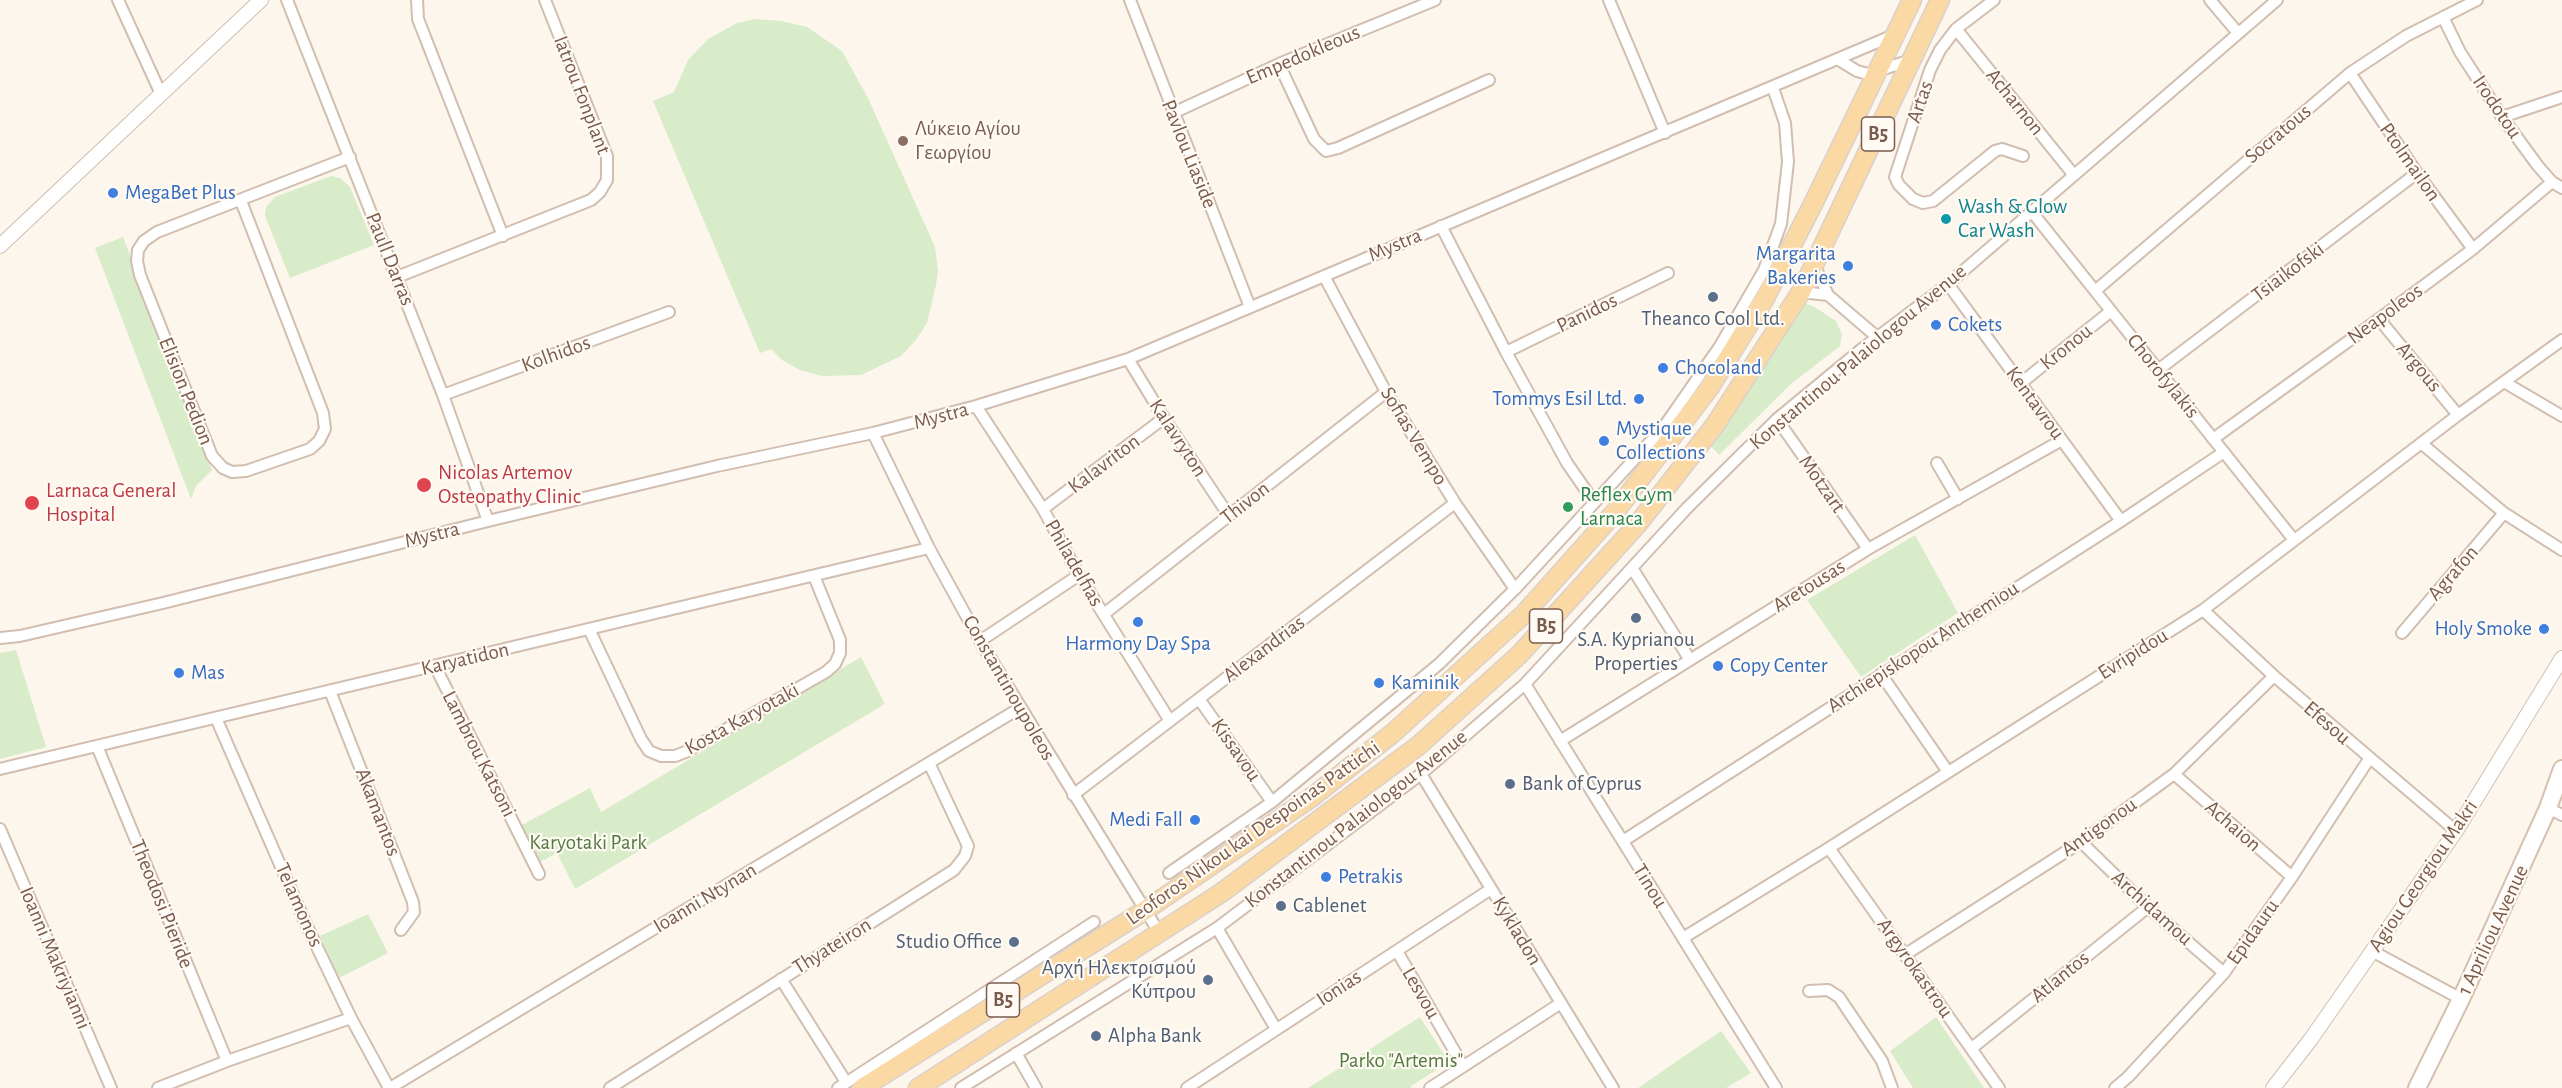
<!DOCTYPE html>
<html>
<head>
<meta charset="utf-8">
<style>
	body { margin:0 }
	canvas { display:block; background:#fdf6ec }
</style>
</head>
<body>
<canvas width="2562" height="1088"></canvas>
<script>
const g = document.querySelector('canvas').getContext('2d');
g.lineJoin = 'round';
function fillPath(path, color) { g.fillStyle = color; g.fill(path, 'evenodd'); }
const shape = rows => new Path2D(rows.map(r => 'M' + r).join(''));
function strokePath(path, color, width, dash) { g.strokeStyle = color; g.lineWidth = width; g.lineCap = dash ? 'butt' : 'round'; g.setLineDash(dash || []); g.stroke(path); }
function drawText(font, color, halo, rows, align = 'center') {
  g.font = font + ' "Alegreya Sans",sans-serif'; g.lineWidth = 4.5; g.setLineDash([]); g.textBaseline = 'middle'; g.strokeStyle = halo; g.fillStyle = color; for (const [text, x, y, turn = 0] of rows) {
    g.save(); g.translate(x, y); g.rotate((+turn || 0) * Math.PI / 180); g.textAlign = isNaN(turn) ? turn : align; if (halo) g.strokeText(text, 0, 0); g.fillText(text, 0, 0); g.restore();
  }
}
const green = shape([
	[755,19,781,21,807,27,842,51,868,98,935,247,938,271,936,285,927,323,916,340,901,356,861,375,822,376,800,370,782,360,771,349,760,353,653,101,674,92,688,60,708,39,737,23],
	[331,176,340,178,350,187,374,245,290,278,265,216,266,207,275,197],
	[123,237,212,470,196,486,191,499,95,248],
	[1803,303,1813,306,1836,321,1842,334,1840,346,1791,384,1719,455,1706,441],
	[1915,535,1958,613,1861,677,1807,600],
	[16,650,46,747,0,759,0,653],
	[861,657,885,704,575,889,557,853,540,862,522,825,590,788,601,812],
	[368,914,388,953,339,978,320,936],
	[1420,1017,1449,1062,1411,1086,1411,1088,1308,1088],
	[1936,1017,1984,1088,1913,1088,1890,1051],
	[1721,1031,1751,1073,1726,1088,1638,1088]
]);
const minor = shape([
	[118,0,161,94],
	[287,0,443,395,488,521],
	[417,0,418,19,503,236],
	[1130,0,1250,307],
	[1609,0,1665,133],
	[1994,0,1956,29,1940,50,1930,70,1895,177,1899,185,1913,199,1923,203,1933,201,1995,151,2002,149,2023,156],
	[2210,0,2238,33],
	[2443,17,2460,52,2502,117,2538,166,2552,182,2562,188],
	[1956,29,2073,174],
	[1839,60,1857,71,1868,74,1911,60],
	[1279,64,1314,139,1326,151,1338,148,1489,80],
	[2350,73,2417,173,2473,249],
	[1173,113,1279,64,1435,0],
	[2502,117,2562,97],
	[241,201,323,413,325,429,319,441,310,449,246,471,232,472,223,468,212,456,140,275,137,261,138,250,144,241,157,232,350,157],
	[2032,212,2294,540],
	[1441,226,1506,352,1567,463,1594,502],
	[1815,267,1828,295,1877,337],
	[1324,276,1386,392,1455,503,1515,589],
	[397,277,591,200,600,192,607,180,607,156,545,0],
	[1948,284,2121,521],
	[2095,291,2350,73,2406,36,2477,0],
	[1801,292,1828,295],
	[2379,319,2458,415],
	[1506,352,1668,273],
	[1128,359,1164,418,1229,516],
	[2158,370,2417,173],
	[2504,382,2562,416],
	[2021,383,2111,311],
	[443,395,669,312],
	[976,406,1043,509,1079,575,1170,721],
	[1777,419,1868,549],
	[873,433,929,548,980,641,1160,934],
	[2213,439,2379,319,2473,249,2552,182],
	[2421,443,2504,513,2562,550],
	[1937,463,1958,499],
	[1043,509,1164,418],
	[1632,568,1690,660],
	[2203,610,2274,676,2456,831],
	[1104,614,1386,392],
	[589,629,641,739,649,751,661,756,675,756,688,751,826,672,835,664,840,653,840,640,814,576],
	[2402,633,2504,513],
	[0,638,20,636,163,603,488,521,717,466,873,433,976,406,1128,359,1894,35],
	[980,641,1079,575],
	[435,666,539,874],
	[1881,674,1948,772],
	[1525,684,1776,1088],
	[330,691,413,902,414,912,401,930],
	[1199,699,1272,802],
	[216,718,306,924,351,1018,389,1088],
	[1560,741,1868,549,2062,440],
	[97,746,227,1061],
	[0,769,929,548],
	[1421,774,1613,1088],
	[2174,774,2292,877],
	[1073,795,1455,503],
	[2548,808,2562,815],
	[0,829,111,1088],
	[1623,841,2121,521,2224,452],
	[2081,842,2148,907,2224,973],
	[1829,848,1999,1088],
	[1169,873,1272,802,1439,664,1515,589,1663,428,1720,346,1764,270,1781,224,1788,162,1785,123,1773,88],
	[1217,928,1276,1029],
	[1683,938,1829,848,2203,610,2458,415,2562,340],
	[1397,951,1463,1066],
	[2372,951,2461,999],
	[1906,954,2081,842,2174,774,2274,676],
	[781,979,846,1082],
	[1809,991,1828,990,1839,997,1882,1061,1892,1088],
	[1972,1048,2148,907],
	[1016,1053,1036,1088],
	[158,1088,227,1061,351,1018],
	[390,1088,1020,708],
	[610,1088,954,870,965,856,968,846,929,763],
	[838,1088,1094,922],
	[961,1088,1217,928,1421,774,1525,684,1687,508,1777,419,1863,348,1948,284,2277,0],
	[1187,1088,1491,889],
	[1430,1088,1561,1003],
	[2115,1088,2128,1077,2224,973,2292,877,2369,759]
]);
const tertiary = shape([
	[0,246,261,0],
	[2273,1088,2311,1039,2456,831,2562,658]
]);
const secondary = shape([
	[2417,1088,2461,999,2548,808,2562,769]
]);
const primary = shape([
	[862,1088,1144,911,1312,797,1393,733,1524,614,1615,512,1710,387,1764,300,1813,204,1912,0],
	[918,1088,1221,893,1418,746,1519,655,1637,525,1715,425,1801,292,1940,0]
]);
const markers = [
	[903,141,6,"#8d6e63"],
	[113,193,6,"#3f7fe0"],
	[1946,219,6,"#0f9aa8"],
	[1848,266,6,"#3f7fe0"],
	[1713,297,6,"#5c6f8a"],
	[1936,325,6,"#3f7fe0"],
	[1663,368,6,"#3f7fe0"],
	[1639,399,6,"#3f7fe0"],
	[1604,441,6,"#3f7fe0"],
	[424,485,8,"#e0444e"],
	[32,503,8,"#e0444e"],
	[1568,507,6,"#2e9e5b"],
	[1636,618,6,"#5c6f8a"],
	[1138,622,6,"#3f7fe0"],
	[2544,629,6,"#3f7fe0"],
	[1718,666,6,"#3f7fe0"],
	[179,673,6,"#3f7fe0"],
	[1379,683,6,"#3f7fe0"],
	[1510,784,6,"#5c6f8a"],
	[1195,820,6,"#3f7fe0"],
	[1326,877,6,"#3f7fe0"],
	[1281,906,6,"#5c6f8a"],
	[1014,942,6,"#5c6f8a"],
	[1208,980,6,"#5c6f8a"],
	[1096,1036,6,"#5c6f8a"]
];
const shields = [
	[1878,134,33],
	[1546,626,33],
	[1003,1000,33]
];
const shieldNames = [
	["B5",1878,134],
	["B5",1546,626],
	["B5",1003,1000]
];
const streetNames = [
	["Empedokleous",1303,55,-23],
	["Iatrou Fonplant",582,95,69],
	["Artas",1920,102,-71],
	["Acharnon",2015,102,51],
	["Irodotou",2497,107,56],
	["Socratous",2278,134,-40],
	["Pavlou Liaside",1189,154,68],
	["Ptolmailon",2410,162,55],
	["Mystra",1395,245,-23],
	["Paull Darras",390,259,68],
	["Tsiaikofski",2288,272,-37],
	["Panidos",1587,313,-26],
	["Neapoleos",2385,314,-36],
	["Kronou",2066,347,-39],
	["Kolhidos",556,354,-20],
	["Konstantinou Palaiologou Avenue",1858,357,-40],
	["Argous",2419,367,50],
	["Chorofylakis",2163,376,51],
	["Elision Pedion",186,391,68],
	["Kentavrou",2035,403,54],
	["Mystra",941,416,-15],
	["Sofias Vempo",1414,436,59],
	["Kalavryton",1178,438,57],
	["Kalavriton",1104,464,-37],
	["Motzart",1822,484,55],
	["Thivon",1245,503,-38],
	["Mystra",432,535,-14],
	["Philadelfias",1074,563,60],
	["Agrafon",2453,573,-49],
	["Aretousas",1809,586,-32],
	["Archiepiskopou Anthemiou",1923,647,-33],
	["Alexandrias",1264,649,-37],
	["Evripidou",2133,654,-32],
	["Karyatidon",465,659,-13],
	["Constantinoupoleos",1009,688,60],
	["Kosta Karyotaki",742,719,-29],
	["Efesou",2327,723,41],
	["Kissavou",1236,750,55],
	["Lambrou Katsoni",479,754,63],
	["Akamantos",378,812,69],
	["Konstantinou Palaiologou Avenue",1356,819,-38],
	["Achaion",2233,826,41],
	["Antigonou",2099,827,-35],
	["Leoforos Nikou kai Despoinas Pattichi",1253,833,-35],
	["Agiou Georgiou Makri",2423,876,-56],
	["Tinou",1650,886,58],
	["Ioanni Ntynan",705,898,-31],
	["Theodosi Pieride",162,904,68],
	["Telamonos",299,905,66],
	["Archidamou",2152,908,42],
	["1 Apriliou Avenue",2493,930,-65],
	["Kykladon",1517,931,59],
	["Epidauru",2253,932,-55],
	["Thyateiron",832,946,-32],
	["Ioanni Makriyianni",55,958,67],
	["Argyrokastrou",1915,968,55],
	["Atlantos",2060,977,-39],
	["Ionias",1339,988,-33],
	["Lesvou",1421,993,60]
];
const educationNames = [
	["Λύκειο Αγίου",915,129],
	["Γεωργίου",915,153]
];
const shopNames = [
	["MegaBet Plus",125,193],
	["Margarita",1836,254,"right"],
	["Bakeries",1836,278,"right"],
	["Cokets",1948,325],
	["Chocoland",1675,368],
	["Tommys Esil Ltd.",1627,399,"right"],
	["Mystique",1616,429],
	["Collections",1616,453],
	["Holy Smoke",2532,629,"right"],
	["Harmony Day Spa",1138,644,"center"],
	["Copy Center",1730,666],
	["Mas",191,673],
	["Kaminik",1391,683],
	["Medi Fall",1183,820,"right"],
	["Petrakis",1338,877]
];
const cultureNames = [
	["Wash & Glow",1958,207],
	["Car Wash",1958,231]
];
const serviceNames = [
	["Theanco Cool Ltd.",1713,319,"center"],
	["S.A. Kyprianou",1636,640,"center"],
	["Properties",1636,664,"center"],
	["Bank of Cyprus",1522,784],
	["Cablenet",1293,906],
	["Studio Office",1002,942,"right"],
	["Αρχή Ηλεκτρισμού",1196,968,"right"],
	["Κύπρου",1196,992,"right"],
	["Alpha Bank",1108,1036]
];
const healthNames = [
	["Nicolas Artemov",438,473],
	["Osteopathy Clinic",438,497],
	["Larnaca General",46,491],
	["Hospital",46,515]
];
const leisureNames = [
	["Reflex Gym",1580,495],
	["Larnaca",1580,519]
];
const parkNames = [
	["Karyotaki Park",588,843],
	["Parko \"Artemis\"",1401,1061]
];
fillPath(green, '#d8ecc9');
strokePath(minor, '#d1beb0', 14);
strokePath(tertiary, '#d1beb0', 16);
strokePath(secondary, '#d6c0b0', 20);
strokePath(primary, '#dad1cd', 21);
strokePath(minor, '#fff', 10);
strokePath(tertiary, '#fff', 14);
strokePath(secondary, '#fff', 16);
strokePath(primary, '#fbd9a5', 18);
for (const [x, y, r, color] of markers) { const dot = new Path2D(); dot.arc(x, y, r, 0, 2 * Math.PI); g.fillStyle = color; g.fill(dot); strokePath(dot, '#fffaf3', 2); }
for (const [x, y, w] of shields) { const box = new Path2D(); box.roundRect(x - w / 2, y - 17, w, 34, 4.5); g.fillStyle = '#fffaf3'; g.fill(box); strokePath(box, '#7a5c4d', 1.5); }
drawText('bold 20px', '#7a5c4d', null, shieldNames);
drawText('21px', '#7a5c4d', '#fffaf3', streetNames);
drawText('21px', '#785e54', '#fffaf3', educationNames, 'left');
drawText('21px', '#366cbe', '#fffaf3', shopNames, 'left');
drawText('21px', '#0d838f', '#fffaf3', cultureNames, 'left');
drawText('21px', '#4e5e75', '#fffaf3', serviceNames, 'left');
drawText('21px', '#be3a42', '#fffaf3', healthNames, 'left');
drawText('21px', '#27864d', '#fffaf3', leisureNames, 'left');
drawText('21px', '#537a41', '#fffaf3', parkNames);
</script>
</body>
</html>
